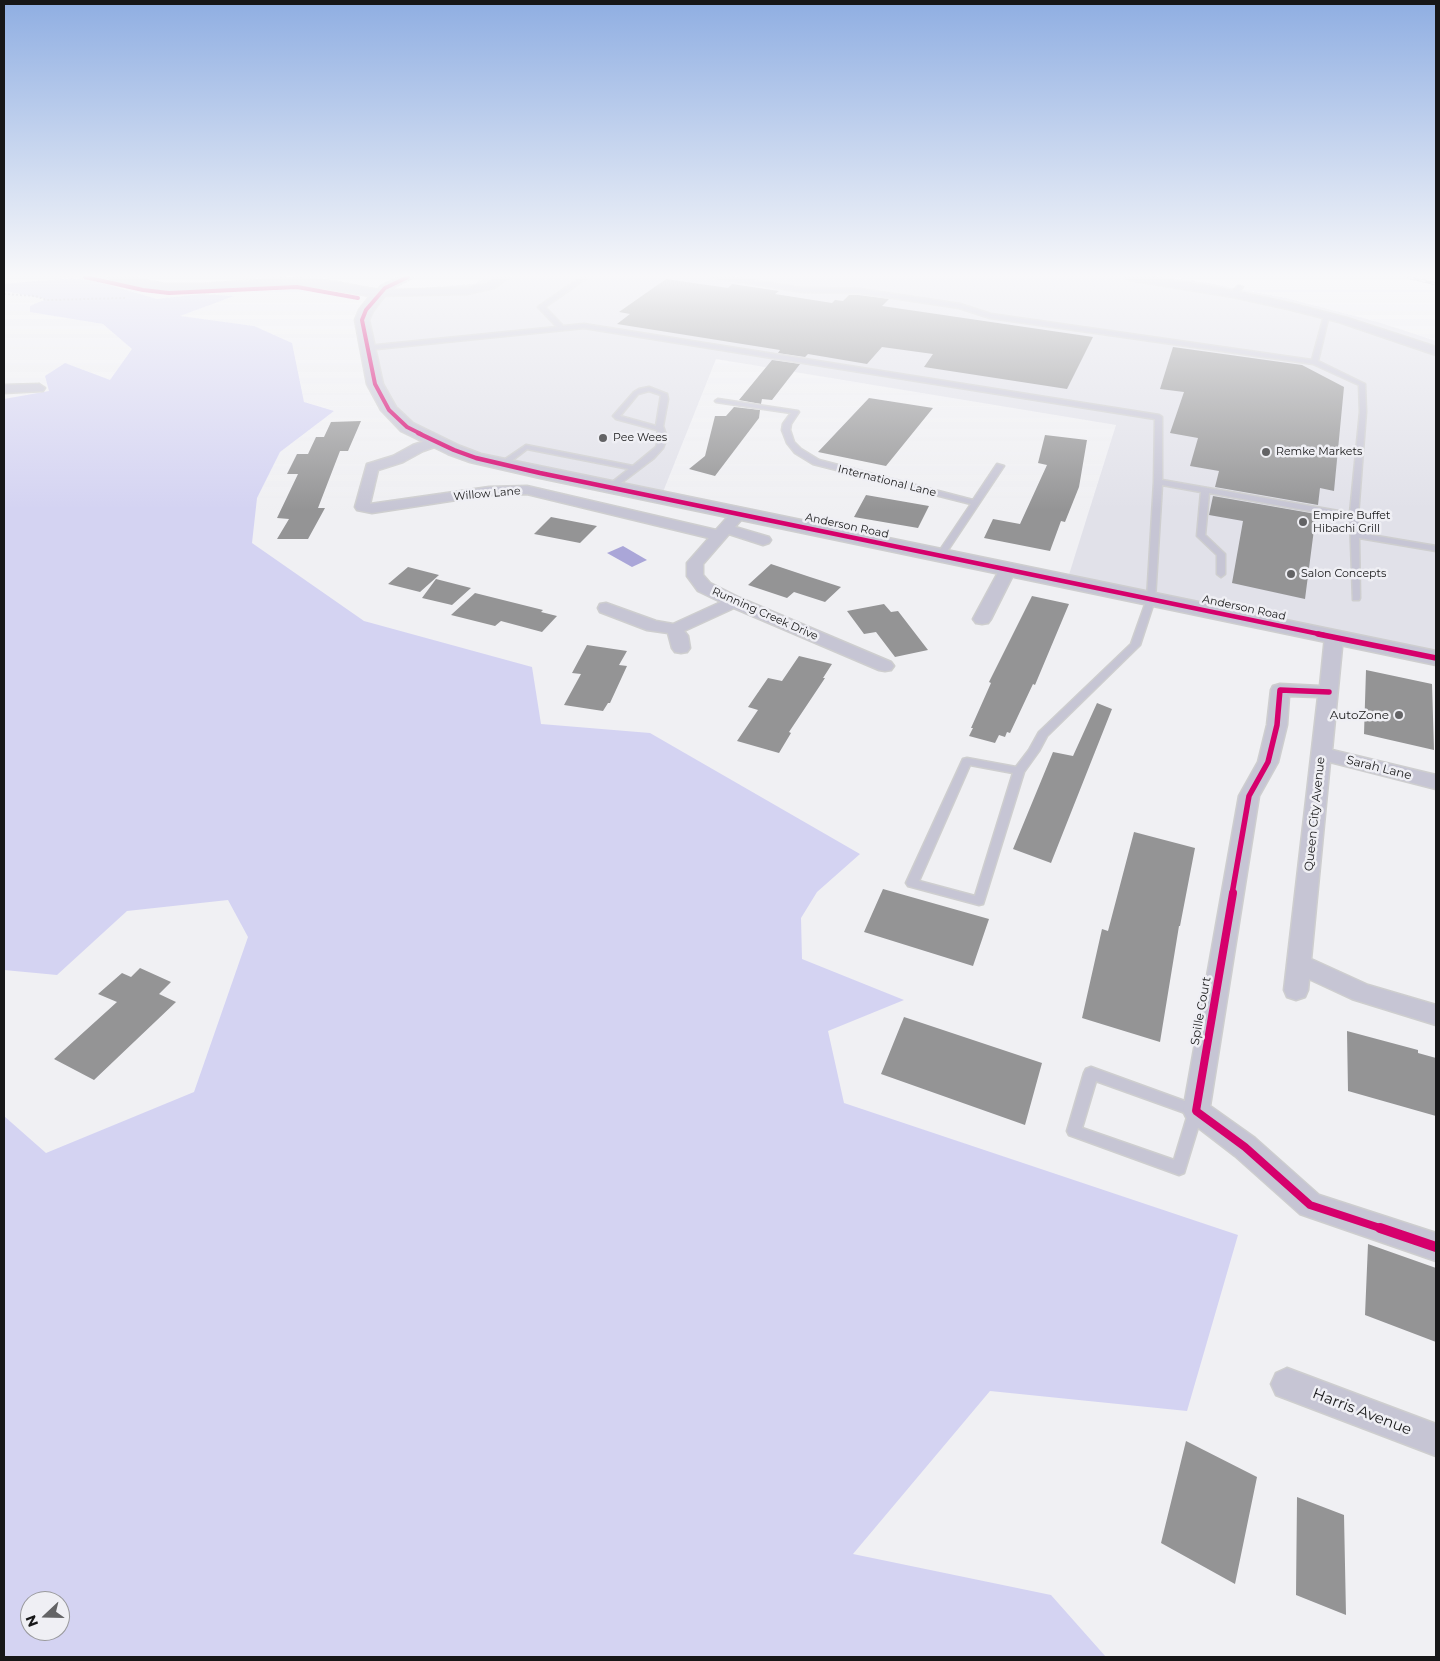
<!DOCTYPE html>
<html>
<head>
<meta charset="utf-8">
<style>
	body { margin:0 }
	#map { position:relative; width:1440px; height:1661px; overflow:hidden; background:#f0f0f3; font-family:Montserrat,sans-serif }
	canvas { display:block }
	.frame { position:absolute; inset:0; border:5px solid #171718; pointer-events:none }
	.north { position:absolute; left:20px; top:1591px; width:50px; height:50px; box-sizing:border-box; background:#efeff4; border:1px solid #99999c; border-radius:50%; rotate:249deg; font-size:14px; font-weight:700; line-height:20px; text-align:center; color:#171718 }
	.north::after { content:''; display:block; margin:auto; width:18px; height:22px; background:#636365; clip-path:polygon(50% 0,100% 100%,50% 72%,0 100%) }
</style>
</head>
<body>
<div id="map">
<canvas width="1440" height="1661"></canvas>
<div class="frame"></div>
<div class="north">N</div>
</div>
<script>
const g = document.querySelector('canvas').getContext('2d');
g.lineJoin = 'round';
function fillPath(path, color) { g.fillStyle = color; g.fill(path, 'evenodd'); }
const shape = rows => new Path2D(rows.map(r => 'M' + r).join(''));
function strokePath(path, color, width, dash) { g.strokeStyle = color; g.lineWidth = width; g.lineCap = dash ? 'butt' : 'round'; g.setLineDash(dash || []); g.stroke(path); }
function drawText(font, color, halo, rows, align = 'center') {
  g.font = font + ' Montserrat,sans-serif'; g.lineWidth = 5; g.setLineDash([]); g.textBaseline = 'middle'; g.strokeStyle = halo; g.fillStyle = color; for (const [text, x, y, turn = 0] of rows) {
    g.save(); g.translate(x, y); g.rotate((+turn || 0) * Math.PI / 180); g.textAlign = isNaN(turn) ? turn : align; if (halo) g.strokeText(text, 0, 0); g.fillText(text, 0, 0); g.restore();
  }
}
const built = shape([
	[487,277,1168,277,1207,283,1286,298,1378,322,1436,341,1436,658,1067,581,1116,425,716,359,661,497,511,466,407,427,375,384,366,310,379,294,410,289,474,284]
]);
const green = shape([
	[73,278,95,281,157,299,201,294,234,296,180,316,254,326,292,343,304,402,334,411,280,452,257,498,252,543,364,621,532,667,541,724,650,733,860,854,817,892,801,918,802,959,904,1000,828,1031,844,1103,1238,1235,1187,1411,990,1391,853,1554,1051,1595,1106,1657,4,1657,4,1116,46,1153,194,1092,248,937,228,900,127,911,57,975,4,970,4,399,49,391,45,376,65,363,110,380,132,349,103,324,30,312,30,306,46,299,4,291,4,284],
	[30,1601,60,1601,60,1631,30,1631]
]);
const water = shape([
	[623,546,647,560,632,567,607,553]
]);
const building = shape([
	[666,279,728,288,732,284,779,291,775,294,832,303,835,300,843,301,849,295,858,295,889,299,882,306,1093,337,1067,389,924,367,933,354,882,347,867,364,808,354,805,357,778,353,780,350,617,324,630,314,619,312],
	[1173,347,1302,365,1344,387,1334,491,1320,488,1318,505,1215,487,1219,471,1190,466,1198,438,1170,433,1184,392,1160,389],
	[772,360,800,364,772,400,762,399,761,404,739,400],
	[869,398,933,408,886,466,818,452],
	[734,407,760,410,759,418,715,476,689,469,705,456,715,416,726,416],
	[361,421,348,451,340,451,318,508,325,508,308,539,277,539,289,519,277,518,298,474,287,474,297,454,308,454,316,437,324,437,331,422],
	[1045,435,1087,440,1079,487,1065,522,1061,521,1050,551,984,538,993,519,1020,524,1047,465,1038,463],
	[866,495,929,506,918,528,854,517],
	[1213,496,1316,514,1305,599,1232,583,1243,521,1209,515],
	[551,517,597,526,580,543,534,534],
	[771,564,810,577,841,587,825,602,794,592,787,598,748,585],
	[408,567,439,575,420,592,388,584],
	[436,579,471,588,452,605,422,598],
	[475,593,543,610,541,612,557,616,542,632,501,621,495,626,451,615],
	[1032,596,1069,604,1035,685,1033,684,1010,733,1007,732,1005,737,999,735,995,743,969,736,973,728,971,728,991,683,989,682],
	[884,604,891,612,898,611,928,650,895,657,876,632,864,634,847,611],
	[587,645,627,651,619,665,627,666,610,703,608,703,603,711,564,705,581,674,572,673],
	[799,656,832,664,823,678,825,678,789,732,791,733,779,753,737,741,758,710,748,707,768,678,782,681],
	[1366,670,1432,684,1434,750,1364,734],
	[1097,703,1112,709,1051,863,1013,849,1053,752,1073,756],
	[1134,832,1195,848,1180,926,1179,926,1160,1042,1082,1018,1102,929,1108,931],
	[883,889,989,919,973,966,864,932],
	[140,968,171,982,159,994,176,1002,94,1080,54,1059,117,1002,98,994,122,973,131,977],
	[904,1017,1042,1063,1025,1125,881,1074],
	[1347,1031,1418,1050,1418,1053,1436,1058,1436,1116,1348,1091],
	[1368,1244,1436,1268,1436,1342,1365,1315],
	[1186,1441,1257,1477,1235,1584,1161,1543],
	[1297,1497,1344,1515,1346,1615,1296,1595]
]);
const path = shape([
	[4,294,35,296,47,300,125,298]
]);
const service = shape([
	[581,277,588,277,545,307,563,326,584,324,1159,415,1162,417,1162,480,1350,513,1360,412,1359,385,1313,364,990,318,959,308,860,293,802,292,712,277,729,277,802,288,860,289,960,304,991,314,1312,360,1324,316,1329,315,1318,361,1365,384,1366,412,1358,516,1359,533,1436,546,1436,551,1359,538,1360,598,1359,600,1353,600,1350,518,1209,493,1205,535,1225,554,1225,574,1221,577,1217,574,1217,555,1197,536,1201,492,1162,485,1155,599,1140,645,1047,736,1039,751,1024,772,983,904,979,905,908,886,906,883,963,759,967,758,1016,767,1029,750,1039,732,1131,644,1147,599,1154,482,1155,419,584,328,367,350,364,348,367,346,557,327,538,307,581,277],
	[970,765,1013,773,975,896,919,881,970,765],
	[1238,286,1243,287,1235,295,1231,295,1231,293,1238,286],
	[649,387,667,394,668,399,663,426,667,438,663,448,654,458,613,489,606,487,629,469,527,449,505,466,498,464,526,445,633,466,656,447,659,438,657,430,616,419,613,416,634,392,639,389,649,387],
	[649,391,661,395,656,426,620,416,638,394,649,391],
	[718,399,798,411,799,412,791,424,790,430,794,442,801,449,819,460,973,500,997,464,1004,466,944,556,940,559,936,556,971,504,813,464,795,453,787,443,782,430,783,424,791,413,716,402,715,401,718,399],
	[1091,1067,1201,1107,1203,1111,1184,1173,1179,1175,1069,1135,1067,1131,1084,1073,1086,1069,1091,1067],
	[1096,1081,1188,1114,1174,1160,1082,1128,1096,1081]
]);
const minor = shape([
	[399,277,413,277,389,290,467,288,487,284,497,277,510,277,494,288,467,294,375,296,374,294,381,286,399,277],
	[1124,277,1151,277,1233,291,1289,303,1347,318,1436,347,1436,355,1339,322,1288,309,1233,297,1129,280,1124,277],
	[39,384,45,388,43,391,4,393,4,385,39,384],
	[435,438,442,442,440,445,423,451,403,462,378,470,370,504,489,487,527,486,716,530,734,510,744,510,747,513,735,527,769,537,771,540,769,543,763,545,729,534,703,564,703,575,710,583,740,598,891,662,894,666,891,670,885,671,879,670,734,608,684,631,688,636,690,648,687,652,681,653,675,652,672,648,668,633,647,630,600,612,598,608,600,604,606,603,656,621,673,624,721,602,698,591,687,576,687,563,709,538,527,494,489,495,372,513,357,510,355,507,367,464,393,456,413,445,435,438],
	[1008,564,1014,566,1016,569,991,619,988,623,982,624,976,623,973,619,1000,569,1002,566,1008,564],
	[1334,632,1340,633,1343,637,1332,750,1436,775,1436,789,1330,762,1311,959,1368,985,1436,1005,1436,1025,1352,999,1309,979,1308,990,1305,997,1296,1000,1287,997,1284,990,1318,697,1289,696,1287,725,1278,762,1259,796,1210,1106,1255,1138,1319,1195,1436,1233,1436,1261,1300,1214,1235,1156,1187,1119,1183,1111,1239,796,1258,762,1267,725,1271,690,1273,686,1280,684,1320,686,1325,637,1328,633,1334,632],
	[1287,1368,1436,1424,1436,1456,1276,1395,1271,1384,1276,1373,1287,1368]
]);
const tertiary = shape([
	[109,277,134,277,163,284,205,284,290,278,324,280,384,291,386,294,373,311,369,320,383,384,396,407,413,423,460,446,481,454,1436,651,1436,665,540,478,470,462,448,454,401,431,381,410,367,384,355,320,359,310,370,296,324,288,290,286,205,292,163,292,110,280,109,277]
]);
const rail = shape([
	[1408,277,1436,284]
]);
const cyclewayFar4 = shape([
	[85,277,143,290,169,293,297,287,358,298],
	[408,277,385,288,366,310,362,320,375,384,389,410,407,427,421,434]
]);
const cyclewayFar3 = shape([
	[418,433,454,450,476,458,540,473,1324,635]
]);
const cyclewayFar2 = shape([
	[1318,634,1436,658],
	[1232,894,1249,796,1268,762,1277,725,1280,690,1329,692]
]);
const cyclewayFar1 = shape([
	[1233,893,1196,1111,1245,1147,1310,1205,1383,1229]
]);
const cycleway = shape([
	[1380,1228,1436,1247]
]);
const markers = [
	[603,438,5,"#636365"],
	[1266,452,5,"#636365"],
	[1303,522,5,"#636365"],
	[1291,574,5,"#636365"],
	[1399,715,5,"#636365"]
];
const farPoinames = [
	["Pee Wees",613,438],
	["Remke Markets",1276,452],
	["Empire Buffet",1313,516],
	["Hibachi Grill",1313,529],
	["Salon Concepts",1301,574]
];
const farStreetnames = [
	["International Lane",887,481,14],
	["Willow Lane",487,494,-5],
	["Anderson Road",847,526,12],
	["Anderson Road",1244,608,12],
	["Running Creek Drive",765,614,24]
];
const poiNames = [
	["AutoZone",1389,715]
];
const streetNames = [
	["Sarah Lane",1379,768,14],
	["Queen City Avenue",1315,814,-84],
	["Spille Court",1201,1011,-80]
];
const nearStreetnames = [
	["Harris Avenue",1362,1412,21]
];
fillPath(built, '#e1e1e9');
fillPath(green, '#d4d3f2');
fillPath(water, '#aaa6d8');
fillPath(building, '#949495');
strokePath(service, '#cececf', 3);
strokePath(minor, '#cececf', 3);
strokePath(tertiary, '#cececf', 3);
strokePath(path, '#c0c0c9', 2, [2, 2]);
fillPath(service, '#c6c5d4');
fillPath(minor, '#c6c5d4');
fillPath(tertiary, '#c6c5d4');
strokePath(rail, '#afafb8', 3);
strokePath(rail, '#efeff4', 2, [6]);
strokePath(cyclewayFar4, '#d6006c', 4);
strokePath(cyclewayFar3, '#d6006c', 4.5);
strokePath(cyclewayFar2, '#d6006c', 5.5);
strokePath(cyclewayFar1, '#d6006c', 8);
strokePath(cycleway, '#d6006c', 10);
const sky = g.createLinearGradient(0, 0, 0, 510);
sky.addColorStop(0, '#8faee2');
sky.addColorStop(0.54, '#f8f8fa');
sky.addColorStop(1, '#f8f8fa00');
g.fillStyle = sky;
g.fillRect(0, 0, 1440, 510);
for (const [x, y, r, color] of markers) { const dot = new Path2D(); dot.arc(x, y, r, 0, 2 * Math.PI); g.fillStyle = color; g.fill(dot); strokePath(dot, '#efeff4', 2); }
drawText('11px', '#171718', '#efeff4', farPoinames, 'left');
drawText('11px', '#171718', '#efeff4', farStreetnames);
drawText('12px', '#171718', '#efeff4', poiNames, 'right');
drawText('12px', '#171718', '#efeff4', streetNames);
drawText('15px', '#171718', '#efeff4', nearStreetnames);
</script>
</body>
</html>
